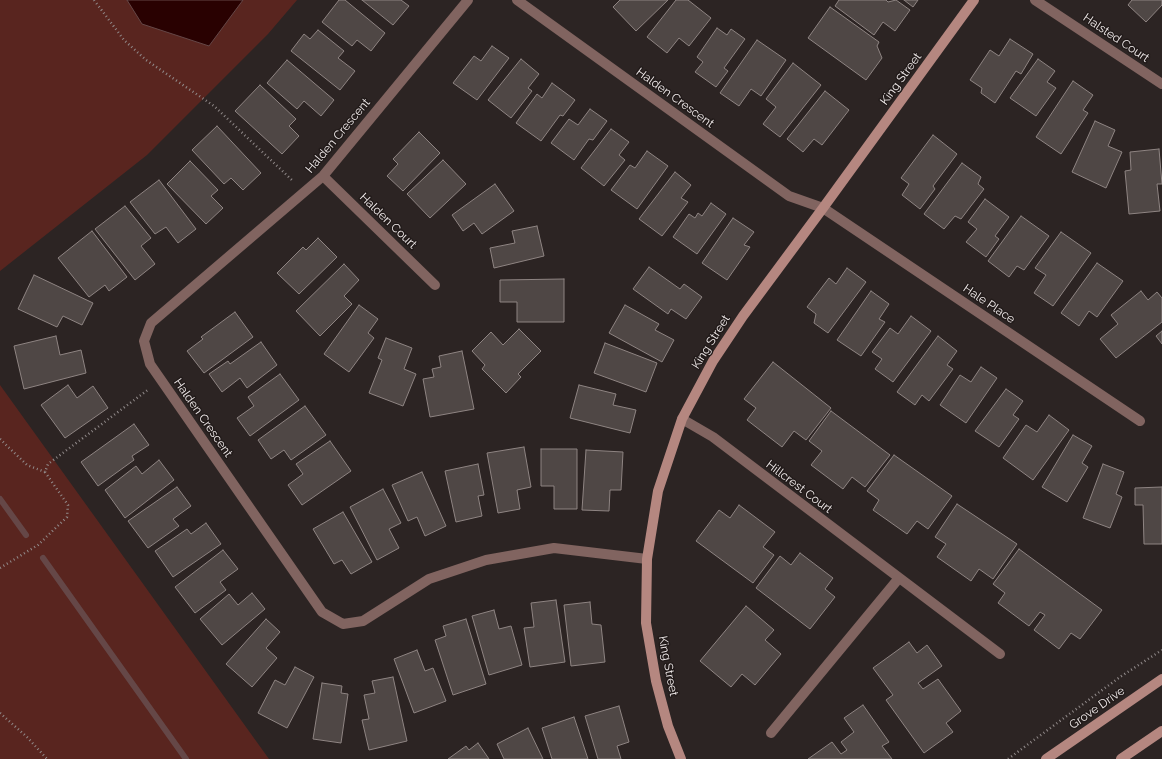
<!DOCTYPE html>
<html>
<head>
<meta charset="utf-8">
<style>
	body { margin:0 }
	canvas { display:block; background:#2c2423 }
</style>
</head>
<body>
<canvas width="1162" height="759"></canvas>
<script>
const g = document.querySelector('canvas').getContext('2d');
g.lineJoin = 'round';
function fillPath(path, color) { g.fillStyle = color; g.fill(path, 'evenodd'); }
const shape = rows => new Path2D(rows.map(r => 'M' + r).join(''));
function strokePath(path, color, width, dash) { g.strokeStyle = color; g.lineWidth = width; g.lineCap = dash ? 'butt' : 'round'; g.setLineDash(dash || []); g.stroke(path); }
function drawText(font, color, halo, rows, align = 'center') {
  g.font = font + ' Raleway,sans-serif'; g.lineWidth = 3; g.setLineDash([]); g.textBaseline = 'middle'; g.strokeStyle = halo; g.fillStyle = color; for (const [text, x, y, turn = 0] of rows) {
    g.save(); g.translate(x, y); g.rotate((+turn || 0) * Math.PI / 180); g.textAlign = isNaN(turn) ? turn : align; if (halo) g.strokeText(text, 0, 0); g.fillText(text, 0, 0); g.restore();
  }
}
const green = shape([
	[0,0,297,0,268,34,147,155,0,271],
	[0,385,269,759,0,759]
]);
const water = shape([
	[127,0,243,0,209,46,142,24,127,0]
]);
const stream = shape([
	[0,499,26,535],
	[43,558,186,759]
]);
const building = shape([
	[339,0,345,0,385,33,371,51,357,40,352,46,322,22,339,0],
	[362,0,401,0,409,6,393,25,362,0],
	[620,0,668,0,636,31,613,7,620,0],
	[676,0,688,0,711,18,689,46,679,38,667,53,647,37,676,0],
	[839,0,886,0,888,2,896,0,910,10,895,31,883,22,874,35,835,6,839,0],
	[904,0,918,0,913,7,904,0],
	[1132,0,1162,0,1162,5,1146,22,1128,5,1132,0],
	[830,7,879,42,877,46,882,58,866,80,808,38,830,7],
	[717,28,727,35,731,29,745,39,724,68,728,71,716,87,695,72,703,62,697,57,717,28],
	[318,30,344,51,338,58,355,71,340,90,291,51,304,34,310,39,318,30],
	[1010,39,1033,54,1021,74,1016,71,995,103,981,93,982,88,970,80,990,50,999,56,1010,39],
	[757,40,786,60,761,96,751,89,739,106,720,93,757,40],
	[492,46,509,58,477,100,453,83,474,56,481,61,492,46],
	[521,59,539,74,528,88,532,91,511,118,488,100,521,59],
	[1038,59,1055,71,1047,82,1056,88,1036,116,1010,98,1038,59],
	[287,60,334,100,321,116,304,101,297,109,267,83,287,60],
	[793,63,821,85,780,137,763,124,776,107,766,99,793,63],
	[1073,81,1093,95,1083,110,1088,113,1061,154,1036,137,1073,81],
	[552,83,575,100,563,116,560,115,541,141,516,123,537,94,542,98,552,83],
	[260,85,296,119,289,126,299,136,282,154,235,111,260,85],
	[825,91,849,110,822,145,814,139,803,152,787,139,825,91],
	[590,109,607,121,593,140,589,139,574,160,551,143,569,119,578,125,590,109],
	[1095,121,1115,130,1108,146,1122,152,1106,188,1072,172,1095,121],
	[217,126,261,173,243,190,231,178,224,184,192,150,217,126],
	[611,129,629,142,619,155,625,160,604,186,581,168,611,129],
	[419,132,440,153,403,191,387,176,398,164,393,159,419,132],
	[933,135,957,154,933,186,935,189,920,209,902,195,909,184,901,178,933,135],
	[1159,149,1162,184,1157,184,1160,211,1129,214,1125,171,1131,170,1130,152,1159,149],
	[647,151,668,166,637,209,611,190,630,165,635,168,647,151],
	[443,160,466,184,430,218,407,194,443,160],
	[190,161,218,190,211,196,223,208,206,224,167,184,190,161],
	[962,163,981,177,978,184,984,189,961,219,955,216,944,229,924,214,962,163],
	[675,172,691,185,681,198,688,202,662,236,639,219,675,172],
	[159,180,196,229,178,243,166,227,155,234,130,202,159,180],
	[495,184,514,211,482,234,474,223,463,231,452,215,495,184],
	[985,199,1009,217,995,236,999,239,986,257,966,242,977,229,968,222,985,199],
	[711,203,726,214,697,254,673,237,689,214,695,218,698,213,702,216,711,203],
	[125,206,151,238,141,246,155,264,135,280,95,229,125,206],
	[1021,216,1049,236,1024,270,1017,266,1009,277,988,261,1021,216],
	[733,218,754,232,744,245,750,247,727,280,702,263,733,218],
	[537,226,544,256,494,268,490,248,515,243,512,231,537,226],
	[92,231,127,277,109,291,105,285,89,297,58,258,92,231],
	[1061,232,1091,253,1053,306,1034,293,1046,275,1035,268,1061,232],
	[318,238,337,257,299,294,277,273,303,247,306,250,318,238],
	[1097,263,1123,281,1097,317,1089,311,1079,326,1061,313,1097,263],
	[344,264,359,280,344,296,352,304,320,336,296,311,344,264],
	[649,267,680,289,684,284,702,297,686,319,671,309,668,314,633,289,649,267],
	[847,268,866,282,828,333,814,323,816,314,807,307,829,278,836,284,847,268],
	[34,275,93,303,82,325,63,316,57,327,18,309,34,275],
	[564,279,564,322,517,322,517,302,500,302,500,280,564,279],
	[871,291,889,304,879,319,885,322,861,356,837,340,871,291],
	[1141,291,1148,300,1157,292,1162,298,1162,322,1116,358,1100,339,1118,324,1111,315,1141,291],
	[359,305,378,319,368,333,374,338,349,372,324,354,359,305],
	[625,305,659,324,655,330,674,340,662,362,609,333,625,305],
	[235,312,253,337,204,373,187,351,203,339,201,337,235,312],
	[911,316,931,331,893,382,875,369,882,359,872,352,890,328,898,334,911,316],
	[519,329,541,351,518,374,521,377,506,393,482,369,485,365,472,351,491,332,503,345,519,329],
	[1162,331,1162,344,1156,336,1162,331],
	[56,336,60,355,81,350,86,373,24,389,14,346,56,336],
	[938,336,957,351,947,365,953,369,929,401,922,395,915,405,897,392,938,336],
	[386,338,412,348,404,369,416,374,403,406,369,393,382,360,378,358,386,338],
	[261,342,277,365,247,388,240,378,222,392,209,374,228,361,230,364,261,342],
	[605,343,657,363,646,392,594,373,605,343],
	[462,351,474,409,430,417,423,379,434,377,432,369,441,367,439,356,462,351],
	[773,362,831,408,806,440,794,431,782,447,747,420,756,408,744,399,773,362],
	[981,367,997,378,966,423,940,405,960,375,971,382,981,367],
	[280,374,299,400,250,436,237,418,254,406,248,397,280,374],
	[68,385,77,398,93,386,108,408,65,438,41,405,68,385],
	[579,385,616,394,613,405,636,410,630,433,570,418,579,385],
	[1006,389,1023,401,1013,415,1019,419,999,447,975,431,1006,389],
	[305,406,326,435,291,460,284,450,271,459,258,440,305,406],
	[831,411,890,455,865,487,852,477,843,489,811,465,822,451,809,441,831,411],
	[1049,415,1069,430,1033,480,1003,458,1026,425,1037,432,1049,415],
	[134,424,149,445,132,456,134,460,98,486,81,462,134,424],
	[1073,435,1092,446,1082,463,1088,467,1067,502,1042,487,1073,435],
	[330,441,351,471,302,505,288,485,303,474,296,464,330,441],
	[524,447,531,487,517,490,520,509,498,513,487,453,524,447],
	[541,449,577,449,577,509,554,509,554,486,541,486,541,449],
	[586,450,623,452,621,490,610,490,609,511,582,510,586,450],
	[894,455,952,496,928,529,917,521,907,534,873,510,879,500,867,491,894,455],
	[159,460,174,480,125,518,105,490,136,466,142,474,159,460],
	[478,464,484,495,478,496,482,516,456,522,445,471,478,464],
	[1103,464,1124,472,1116,494,1122,497,1110,528,1083,518,1103,464],
	[422,472,446,526,425,536,417,517,408,521,392,485,422,472],
	[177,487,191,506,173,519,179,526,148,548,128,521,177,487],
	[1162,487,1162,544,1144,544,1143,505,1135,505,1135,488,1162,487],
	[383,489,401,523,389,529,399,548,377,560,350,507,383,489],
	[957,504,1017,544,993,579,979,569,971,581,937,557,946,544,935,537,957,504],
	[739,505,775,532,763,547,774,555,753,583,696,541,719,510,730,518,739,505],
	[343,512,372,562,351,574,342,560,334,564,313,529,343,512],
	[206,523,221,544,173,577,155,551,187,529,191,534,206,523],
	[1019,549,1102,610,1080,639,1071,633,1059,649,1034,630,1045,615,1040,612,1029,626,998,603,1005,593,993,584,1019,549],
	[223,550,238,569,220,582,226,590,195,613,175,587,223,550],
	[800,553,833,578,825,589,835,597,810,629,756,588,780,556,791,565,800,553],
	[252,593,265,609,222,645,200,619,229,594,238,605,252,593],
	[556,600,565,662,530,667,524,628,534,627,531,603,556,600],
	[590,602,592,624,601,625,605,662,571,666,564,605,590,602],
	[746,606,774,630,765,640,781,654,755,685,742,674,731,687,700,661,746,606],
	[494,610,499,629,511,626,522,665,489,675,472,616,494,610],
	[266,619,280,632,266,648,277,658,252,687,226,664,266,619],
	[466,619,486,684,453,695,435,640,446,636,443,626,466,619],
	[909,642,917,653,927,645,942,666,918,683,923,689,938,679,961,711,946,723,953,732,924,753,886,700,893,695,873,668,909,642],
	[417,650,425,671,433,668,446,701,414,713,394,659,417,650],
	[295,667,314,677,287,728,258,713,275,680,285,685,295,667],
	[393,677,407,741,369,750,362,720,369,719,364,695,375,693,372,681,393,677],
	[322,683,342,686,341,693,348,694,341,743,313,739,322,683],
	[863,705,889,742,882,746,892,759,808,759,832,742,841,754,847,750,841,742,854,732,844,718,863,705],
	[619,706,629,742,617,746,621,759,598,759,585,716,619,706],
	[574,717,588,759,552,759,542,728,574,717],
	[528,728,543,759,504,759,497,744,528,728],
	[478,743,489,759,448,759,466,746,469,750,478,743]
]);
const path = shape([
	[94,0,124,40,146,60,214,106,293,181],
	[0,439,27,465,45,472],
	[0,568,38,545,67,517,68,505,45,472,48,464,149,389],
	[0,713,27,737,47,759],
	[1008,759,1120,677,1162,650]
]);
const street = shape([
	[468,0,323,176,151,323,144,341,150,364,322,612,343,624,363,621,429,579,486,560,554,548,647,559],
	[517,0,789,196,823,208,1140,421],
	[1035,0,1162,84],
	[323,176,435,285],
	[682,419,713,437,1000,654],
	[771,733,899,578]
]);
const secondary = shape([
	[681,759,668,726,656,681,646,623,647,559,658,491,682,419,713,361,743,316,823,208,974,0],
	[1046,759,1162,679],
	[1121,759,1162,731]
]);
const streetNames = [
	["Halsted Court",1116,38,34],
	["King Street",901,79,-54],
	["Halden Crescent",675,98,36],
	["Halden Crescent",338,136,-50],
	["Halden Court",388,221,44],
	["Hale Place",989,304,34],
	["King Street",711,342,-58],
	["Halden Crescent",203,418,55],
	["Hillcrest Court",799,487,37],
	["King Street",668,666,79],
	["Grove Drive",1097,708,-35]
];
fillPath(green, '#59251f');
fillPath(water, '#290101');
strokePath(water, '#654747', 1);
strokePath(stream, '#654747', 6);
fillPath(building, '#4f4745');
strokePath(building, '#8e8482', 1);
strokePath(path, '#928b8b', 2.5, [1, 3]);
strokePath(street, '#816460', 10);
strokePath(secondary, '#b58780', 10);
drawText('12px', '#f1ebeb', '#221b1a', streetNames);
</script>
</body>
</html>
